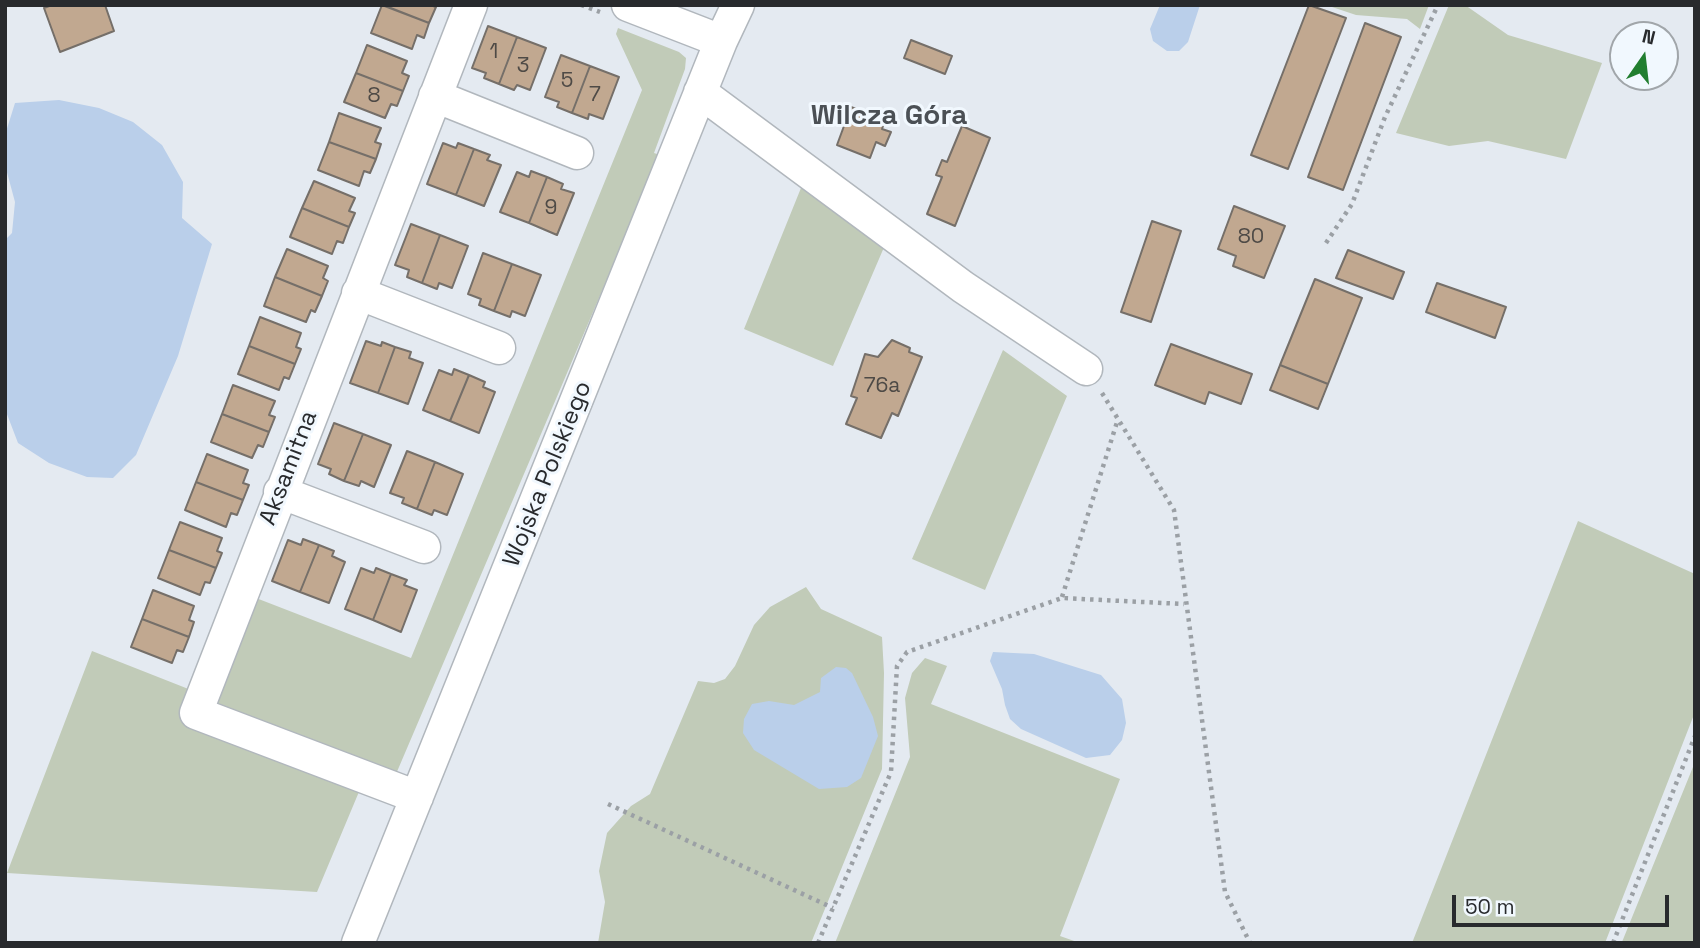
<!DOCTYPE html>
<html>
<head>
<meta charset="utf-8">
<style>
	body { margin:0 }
	#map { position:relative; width:1700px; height:948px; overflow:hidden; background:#e4eaf1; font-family:"Space Grotesk",sans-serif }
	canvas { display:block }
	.frame { position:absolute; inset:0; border:7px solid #282a2d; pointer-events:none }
	.north { position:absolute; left:1609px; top:21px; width:70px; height:70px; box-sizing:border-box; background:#f1f8fe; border:2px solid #a1a6aa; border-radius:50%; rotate:14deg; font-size:19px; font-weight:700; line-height:28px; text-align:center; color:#282a2d }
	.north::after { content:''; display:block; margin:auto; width:24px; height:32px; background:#217e2f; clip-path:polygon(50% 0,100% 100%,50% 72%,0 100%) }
	.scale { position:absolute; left:1452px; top:895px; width:217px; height:32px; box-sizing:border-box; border:4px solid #282a2d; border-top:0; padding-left:9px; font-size:21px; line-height:24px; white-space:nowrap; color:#282a2d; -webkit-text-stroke:5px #f1f8fe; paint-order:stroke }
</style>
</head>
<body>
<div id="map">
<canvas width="1700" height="948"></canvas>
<div class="frame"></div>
<div class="north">N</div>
<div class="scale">50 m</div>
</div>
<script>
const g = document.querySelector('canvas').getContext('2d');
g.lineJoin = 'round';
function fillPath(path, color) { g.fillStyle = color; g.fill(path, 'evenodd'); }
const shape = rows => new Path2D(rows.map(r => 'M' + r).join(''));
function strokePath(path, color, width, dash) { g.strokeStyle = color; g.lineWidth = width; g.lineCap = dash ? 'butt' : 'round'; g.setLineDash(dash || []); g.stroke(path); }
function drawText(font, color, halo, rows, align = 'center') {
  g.font = font + ' "Space Grotesk",sans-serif'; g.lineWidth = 6; g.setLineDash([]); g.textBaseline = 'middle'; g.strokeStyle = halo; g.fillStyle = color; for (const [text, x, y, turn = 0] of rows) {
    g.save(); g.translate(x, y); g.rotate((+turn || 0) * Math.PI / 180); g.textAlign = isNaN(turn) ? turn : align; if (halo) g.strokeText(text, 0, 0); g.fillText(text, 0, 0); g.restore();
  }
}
const green = shape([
	[1326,5,1429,5,1420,29,1407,19,1356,15],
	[1449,5,1465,5,1508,35,1602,63,1566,159,1488,141,1449,146,1396,133],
	[618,28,679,52,686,58,685,69,654,153,660,155,396,774,219,706,216,700,256,598,411,658,642,90,616,34],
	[803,183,885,245,833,366,744,329],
	[1003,350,1067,396,985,590,912,559],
	[1578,521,1695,574,1695,712,1605,943,1412,943],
	[806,587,821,609,882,637,884,673,882,769,811,943,598,943,605,902,599,871,607,833,631,806,650,794,698,681,714,683,725,679,735,666,754,625,770,607],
	[92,651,191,690,181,718,361,787,317,892,7,873],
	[925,658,947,666,931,704,1120,779,1060,936,1080,943,835,943,910,757,905,698,912,673],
	[1695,762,1695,943,1622,943,1622,942]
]);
const water = shape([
	[1160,5,1200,5,1188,42,1179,51,1167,51,1153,41,1150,29],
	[59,100,99,108,133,122,162,145,183,182,182,218,212,244,178,356,136,455,113,478,87,477,49,463,18,443,5,409,5,240,12,233,15,202,5,165,5,135,15,103],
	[993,652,1034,654,1101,675,1122,699,1126,723,1122,740,1110,755,1086,758,1021,729,1010,719,1005,705,1002,689,990,661],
	[836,667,846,668,852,673,873,717,878,736,861,778,847,787,819,789,754,750,743,733,744,719,752,704,769,701,794,705,820,692,821,678]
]);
const building = shape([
	[52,5,105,5,114,31,60,52,44,8,52,5],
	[382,5,429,23,424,38,417,35,412,49,371,33,382,5],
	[383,5,430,5,436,7,429,23,383,5],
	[1309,5,1346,18,1288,169,1251,155,1309,5],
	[1365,23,1401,37,1343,190,1308,177,1365,23],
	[488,26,517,37,499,84,484,78,486,73,472,68,488,26],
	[517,37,546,48,530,90,517,85,514,90,499,84,517,37],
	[911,40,952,56,945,74,904,58,911,40],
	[367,45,407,61,402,73,409,76,403,91,356,73,367,45],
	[561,55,590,66,572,113,557,107,559,102,545,97,561,55],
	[590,66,619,77,603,119,589,114,588,119,572,113,590,66],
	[356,73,403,91,397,106,391,104,385,118,344,102,356,73],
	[851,107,885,120,882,129,891,132,885,146,876,142,870,158,837,145,851,107],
	[339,113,381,128,375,142,381,144,376,159,329,142,339,113],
	[962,126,990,138,955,226,927,214,942,177,936,175,942,160,947,162,962,126],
	[329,142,376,159,370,173,364,171,359,186,318,170,329,142],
	[443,143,456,148,458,143,474,149,456,195,427,184,443,143],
	[474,149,490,155,487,160,501,165,484,206,456,195,474,149],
	[531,171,547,177,529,223,500,212,517,172,529,177,531,171],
	[547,177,563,184,561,189,574,193,557,235,529,223,547,177],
	[314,181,355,198,349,211,355,213,349,227,302,208,314,181],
	[1234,206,1285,226,1264,278,1233,266,1236,256,1218,249,1234,206],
	[302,208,349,227,343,243,337,241,332,254,290,237,302,208],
	[1152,221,1181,231,1151,322,1121,312,1152,221],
	[411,224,440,235,422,283,407,277,409,270,395,265,411,224],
	[440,235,468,246,452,288,439,283,437,289,422,283,440,235],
	[287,249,328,266,323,278,328,281,322,296,275,277,287,249],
	[1348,250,1404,272,1393,299,1336,278,1348,250],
	[483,253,512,264,494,311,479,305,481,299,468,294,483,253],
	[512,264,541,275,525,316,512,311,510,317,494,311,512,264],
	[275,277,322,296,315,312,311,310,306,322,264,306,275,277],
	[1315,279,1362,298,1328,384,1280,365,1315,279],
	[1437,283,1506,307,1495,338,1426,312,1437,283],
	[260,317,301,333,296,347,301,349,295,364,249,346,260,317],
	[892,340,910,348,909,352,922,357,898,416,892,413,881,438,846,424,857,398,851,396,865,354,878,357,892,340],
	[366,341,381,346,382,342,395,347,378,393,350,383,366,341],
	[1171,344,1252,374,1241,404,1209,392,1205,404,1155,385,1171,344],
	[249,346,295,364,289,379,284,377,279,390,238,374,249,346],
	[395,347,411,352,409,358,423,363,408,404,378,393,395,347],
	[1280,365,1328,384,1318,409,1270,390,1280,365],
	[454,369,469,375,450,421,423,410,439,370,452,375,454,369],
	[469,375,485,382,483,387,495,392,479,433,450,421,469,375],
	[233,385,275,401,269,415,275,417,269,432,222,414,233,385],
	[222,414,269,432,263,447,258,445,252,458,211,442,222,414],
	[334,423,363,434,344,481,329,474,331,469,318,464,334,423],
	[363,434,391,445,374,487,361,481,359,486,344,481,363,434],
	[407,451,435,462,417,509,402,503,404,498,390,493,407,451],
	[207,454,248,470,243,483,249,485,243,500,196,482,207,454],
	[435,462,463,474,447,515,434,510,432,515,417,509,435,462],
	[196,482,243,500,237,515,231,513,226,527,185,510,196,482],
	[180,522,222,538,217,551,222,553,216,568,169,550,180,522],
	[303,539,319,545,300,592,272,581,288,540,301,545,303,539],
	[319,545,334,551,332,556,345,562,329,603,300,592,319,545],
	[169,550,216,568,210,583,205,582,200,595,158,578,169,550],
	[361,568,374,573,376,568,391,574,373,620,345,609,361,568],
	[391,574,407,580,404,585,417,590,401,632,373,620,391,574],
	[153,590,194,606,189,620,194,622,189,637,142,619,153,590],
	[142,619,189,637,183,652,177,650,172,663,131,647,142,619]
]);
const path = shape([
	[581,5,600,12],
	[1326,243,1352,204,1385,117,1438,5],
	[1102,393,1174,510,1225,892,1250,943],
	[1062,597,1118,419],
	[608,804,833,908],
	[818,943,891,772,897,666,907,652,1062,598,1184,604],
	[1613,943,1695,736]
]);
const minor = shape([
	[628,5,721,41],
	[700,92,963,287,1086,369],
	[435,96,577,153],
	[358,293,499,348],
	[280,492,424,547],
	[417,797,196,713,471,5],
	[358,943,721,41,738,5]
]);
const numberNames = [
	["1",494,52],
	["3",523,66],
	["5",567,81],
	["7",595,95],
	["8",374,96],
	["9",551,208],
	["80",1251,237],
	["76a",882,386]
];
const streetNames = [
	["Aksamitna",289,468,-69],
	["Wojska Polskiego",548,474,-68]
];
const quarterNames = [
	["Wilcza Góra",889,116]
];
fillPath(green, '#c1cbb8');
fillPath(water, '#bacfea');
fillPath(building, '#c1a890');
strokePath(building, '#756f69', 2);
strokePath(minor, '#b1b7bd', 35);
strokePath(path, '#9ba0a5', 4.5, [3.5, 5]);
strokePath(minor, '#fff', 32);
drawText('21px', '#4e4a46', null, numberNames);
drawText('24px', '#282a2d', '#f1f8fe', streetNames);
drawText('bold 28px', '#4b5055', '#f1f8fe', quarterNames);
</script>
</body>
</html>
